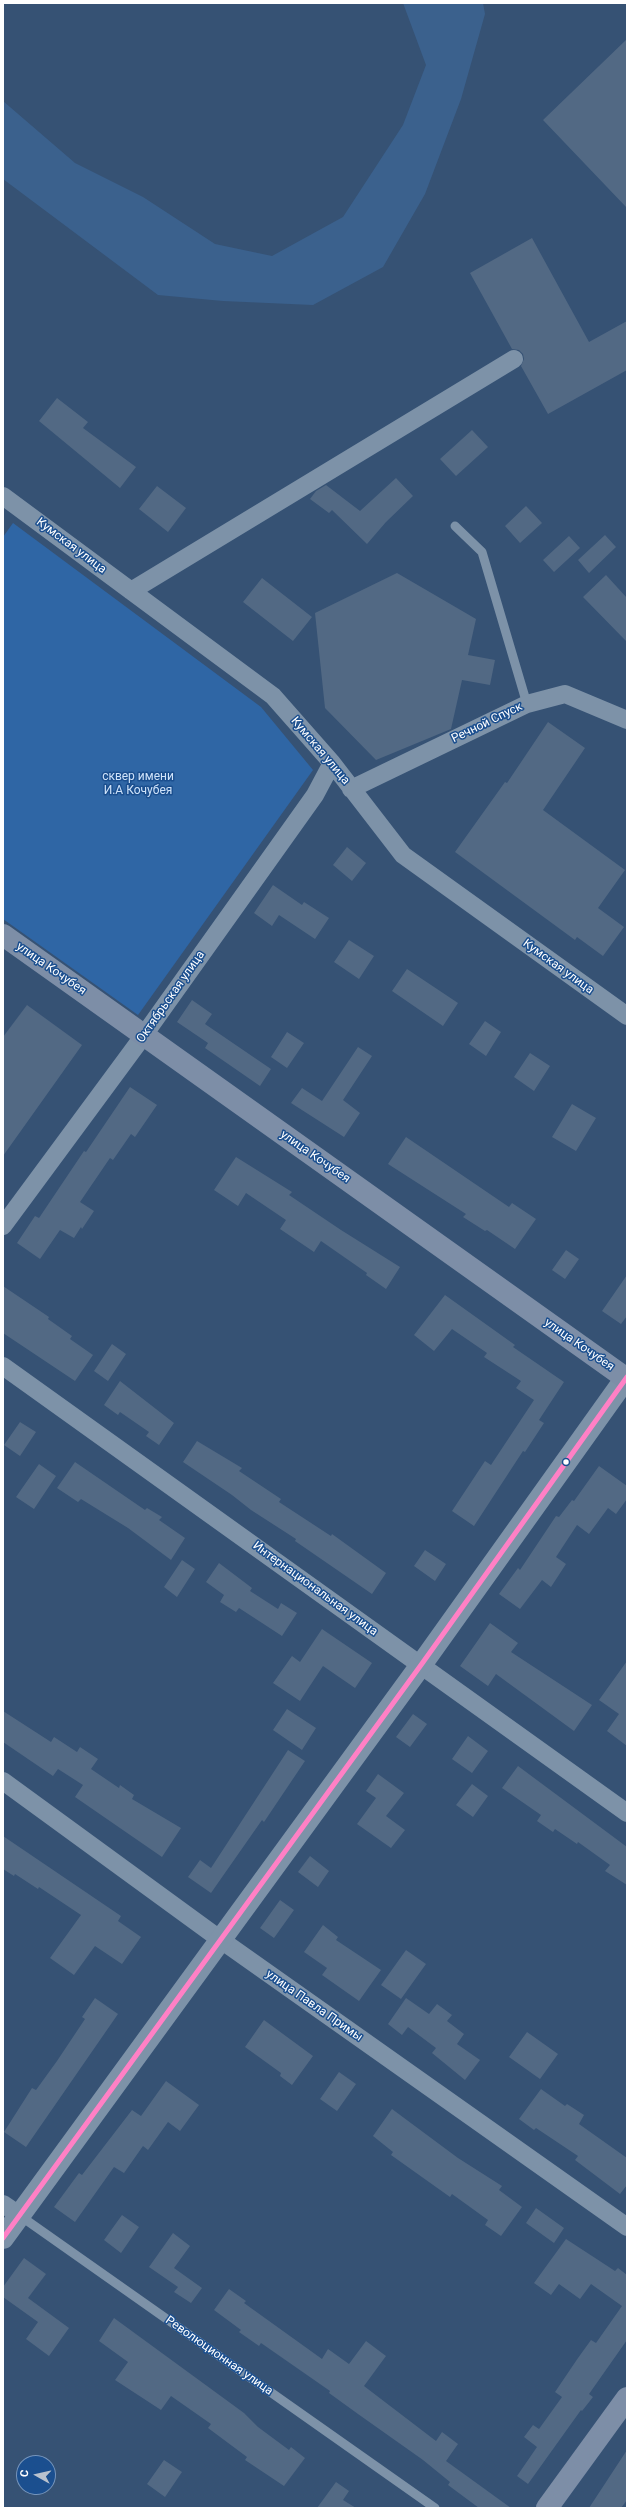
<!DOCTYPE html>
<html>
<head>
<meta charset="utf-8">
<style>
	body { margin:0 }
	#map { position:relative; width:630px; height:2511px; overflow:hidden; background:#365274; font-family:Roboto,sans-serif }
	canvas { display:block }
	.frame { position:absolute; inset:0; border:4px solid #fff; pointer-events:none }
	.north { position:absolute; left:16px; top:2455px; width:40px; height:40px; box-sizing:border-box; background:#1b4f8f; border:1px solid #7695bc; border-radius:50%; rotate:278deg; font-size:11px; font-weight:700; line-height:16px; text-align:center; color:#fff }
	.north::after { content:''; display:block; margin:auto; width:14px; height:18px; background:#b9c2ce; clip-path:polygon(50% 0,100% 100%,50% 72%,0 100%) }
</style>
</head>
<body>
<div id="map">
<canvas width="630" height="2511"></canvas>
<div class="frame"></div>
<div class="north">С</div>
</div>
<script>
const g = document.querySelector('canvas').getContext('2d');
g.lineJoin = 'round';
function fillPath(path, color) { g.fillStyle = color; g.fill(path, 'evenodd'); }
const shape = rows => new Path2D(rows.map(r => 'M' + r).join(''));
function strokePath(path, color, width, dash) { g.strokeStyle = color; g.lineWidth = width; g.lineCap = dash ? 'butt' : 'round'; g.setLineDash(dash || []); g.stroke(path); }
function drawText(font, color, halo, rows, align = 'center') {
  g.font = font + ' Roboto,sans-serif'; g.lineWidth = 3; g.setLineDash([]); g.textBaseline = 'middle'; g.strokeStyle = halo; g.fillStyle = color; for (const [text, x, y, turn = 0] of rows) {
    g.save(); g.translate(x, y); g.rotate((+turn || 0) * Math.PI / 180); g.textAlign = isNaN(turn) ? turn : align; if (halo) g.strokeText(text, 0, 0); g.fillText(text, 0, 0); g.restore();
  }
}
const green = shape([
	[13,523,261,707,313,770,138,1015,3,919,3,537]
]);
const water = shape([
	[403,3,483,3,485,14,461,99,425,194,383,267,313,305,223,301,158,295,3,179,3,101,75,163,143,197,215,244,272,256,343,217,403,125,426,65]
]);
const building = shape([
	[627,39,627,208,543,120],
	[532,238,589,342,627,321,627,370,548,414,521,366,524,359,523,354,519,350,512,349,470,273],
	[57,398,88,422,83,428,136,467,120,488,39,421],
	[472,430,488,447,456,476,440,459],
	[396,478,413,496,386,522,367,544,332,510,329,513,310,499,316,491,326,485,360,511],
	[157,486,186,508,168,532,139,509],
	[526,506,542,523,520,543,505,526],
	[605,535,616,547,589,573,578,560],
	[569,536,580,548,554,572,543,560],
	[397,573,476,619,468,655,495,660,490,685,462,680,451,729,376,760,325,708,315,613],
	[606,575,627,598,627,642,583,597],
	[262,578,312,617,293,641,243,602],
	[548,722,585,748,543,810,625,870,598,908,624,927,603,956,577,937,575,940,455,852,505,782,507,783],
	[347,847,366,863,352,881,333,865],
	[273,885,302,905,304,902,329,918,315,939,279,915,272,926,254,913],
	[349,940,374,956,359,979,334,962],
	[407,969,458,1003,443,1026,392,991],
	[192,1000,212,1014,205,1024,271,1069,260,1086,205,1048,208,1043,177,1022],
	[27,1005,82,1045,3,1156,3,1037],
	[485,1021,501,1032,486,1056,469,1044],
	[287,1032,304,1043,287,1068,271,1057],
	[358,1047,372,1056,343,1100,360,1113,344,1137,291,1103,302,1088,322,1101],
	[530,1053,550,1066,534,1091,514,1077],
	[130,1087,157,1105,135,1137,131,1134,113,1160,110,1158,80,1202,94,1211,82,1229,81,1227,74,1238,60,1230,40,1259,17,1243,35,1216,39,1218,84,1151,86,1152],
	[572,1104,596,1118,576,1151,552,1137],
	[406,1137,509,1207,512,1203,536,1219,515,1249,487,1230,485,1231,463,1217,466,1214,388,1164],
	[236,1157,292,1192,289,1195,341,1230,400,1267,386,1289,366,1275,367,1273,321,1241,314,1252,280,1229,286,1220,246,1193,238,1206,214,1190],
	[566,1250,579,1259,565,1279,552,1270],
	[627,1275,627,1316,621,1324,602,1311],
	[3,1286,49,1317,48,1319,72,1336,70,1339,93,1355,75,1381,3,1333],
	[445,1295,515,1345,513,1347,564,1382,539,1420,544,1423,525,1452,523,1451,474,1526,452,1511,485,1461,491,1465,534,1400,516,1388,521,1381,484,1357,487,1353,452,1329,434,1351,414,1335],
	[112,1344,126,1354,108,1381,94,1371],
	[120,1381,174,1423,159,1445,146,1436,149,1432,120,1412,118,1415,104,1405],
	[20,1422,36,1432,20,1456,4,1445],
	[197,1441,242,1468,239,1471,281,1499,279,1502,331,1536,332,1534,386,1573,372,1594,295,1541,296,1539,251,1510,232,1495,183,1462],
	[75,1462,145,1510,147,1508,162,1517,159,1520,185,1538,171,1560,128,1528,81,1499,78,1502,57,1488],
	[39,1464,56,1476,34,1509,16,1497],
	[599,1466,627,1486,627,1499,616,1514,608,1508,589,1534,577,1525,556,1557,566,1564,551,1587,542,1580,520,1609,499,1594,518,1568,520,1570,556,1516,559,1517,572,1500,574,1501],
	[425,1550,446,1564,435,1581,414,1566],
	[182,1560,195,1569,177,1597,164,1587],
	[219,1563,252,1588,250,1591,278,1609,281,1603,297,1613,282,1636,239,1608,236,1612,220,1602,224,1595,206,1582],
	[490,1623,518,1643,511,1652,592,1705,574,1731,496,1674,488,1686,460,1666],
	[322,1629,372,1663,355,1688,323,1666,300,1701,273,1683,292,1656,300,1662],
	[627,1661,627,1746,607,1731,619,1714,599,1700],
	[287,1709,316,1728,302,1750,273,1730],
	[3,1711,51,1742,54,1737,77,1752,80,1747,98,1759,91,1769,119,1788,120,1785,134,1795,132,1799,181,1828,162,1857,75,1797,83,1785,58,1769,53,1776,3,1742],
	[413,1714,427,1724,410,1747,396,1737],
	[468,1736,488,1751,472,1773,452,1759],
	[288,1750,305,1761,264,1822,262,1820,211,1893,188,1877,200,1860,211,1868],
	[518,1766,627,1847,627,1885,605,1871,610,1865,578,1842,577,1844,555,1829,553,1832,537,1821,541,1815,502,1788],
	[378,1774,404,1793,386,1816,405,1830,391,1848,357,1824,376,1798,366,1791],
	[472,1784,488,1796,473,1817,456,1805],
	[3,1836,121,1916,118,1921,141,1937,122,1964,95,1946,74,1975,50,1958,81,1915,39,1887,38,1889,15,1874,14,1876,3,1869],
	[310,1856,329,1871,318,1887,298,1872],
	[280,1900,294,1910,274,1938,260,1928],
	[323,1925,338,1937,336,1940,381,1970,359,2001,322,1975,327,1968,304,1952],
	[406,1950,426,1964,401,1999,381,1985],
	[95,1998,118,2014,26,2147,4,2132,32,2088,36,2090,57,2061,85,2019,82,2017],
	[406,1998,429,2014,437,2004,452,2015,447,2021,464,2034,457,2044,480,2060,465,2080,432,2053,436,2048,408,2027,402,2035,388,2024],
	[264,2020,313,2056,292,2085,280,2076,281,2073,245,2047],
	[527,2032,558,2054,540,2079,509,2057],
	[339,2072,356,2084,337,2111,320,2099],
	[166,2081,199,2105,180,2131,168,2122,148,2150,143,2146,124,2173,114,2167,75,2222,54,2207,79,2173,82,2175,132,2110,141,2116],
	[541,2089,565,2106,567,2104,584,2115,579,2124,627,2158,627,2185,620,2194,575,2160,578,2156,536,2128,534,2130,519,2119],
	[392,2109,458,2158,502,2186,499,2190,522,2207,501,2236,485,2225,488,2220,452,2194,450,2197,391,2155,393,2152,373,2136],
	[536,2208,564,2228,554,2243,526,2223],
	[122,2215,139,2227,121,2253,104,2240],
	[173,2233,190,2246,174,2268,202,2288,191,2303,174,2292,178,2287,149,2267],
	[566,2239,615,2271,618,2268,627,2275,627,2340,589,2394,593,2397,582,2411,581,2410,528,2484,517,2476,537,2447,524,2437,533,2425,539,2429,562,2397,555,2392,578,2358,591,2340,596,2343,622,2306,591,2284,580,2299,559,2284,551,2295,534,2283],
	[24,2258,46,2274,28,2298,69,2328,49,2356,26,2339,38,2322,3,2297,3,2287],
	[229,2289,246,2301,244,2303,322,2359,328,2349,349,2364,366,2341,386,2356,364,2386,436,2441,442,2432,458,2444,446,2461,511,2508,479,2508,448,2485,450,2482,423,2460,358,2414,329,2393,330,2391,261,2343,259,2346,239,2332,241,2330,214,2310],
	[114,2318,244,2413,258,2427,289,2450,291,2447,305,2458,284,2486,245,2460,247,2457,208,2428,211,2424,171,2396,161,2410,115,2380,128,2362,99,2341],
	[627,2450,627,2500,621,2508,589,2508],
	[164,2460,182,2472,165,2497,147,2484],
	[336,2482,349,2491,343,2500,356,2508,317,2508]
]);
const service = shape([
	[455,526,482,552,527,704],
	[19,2215,435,2508]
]);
const minor = shape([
	[3,496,273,696,332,763,403,855,627,1016],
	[131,591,514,359],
	[351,789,527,704,565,694,627,720],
	[3,1226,144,1035,315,795,332,763],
	[3,1366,627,1813],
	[3,1781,221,1940,627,2227],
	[3,2204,19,2215]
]);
const tertiary = shape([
	[3,2238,421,1665,626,1378]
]);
const primary = shape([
	[3,935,627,1379],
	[547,2508,627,2398]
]);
const bus1 = shape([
	[3,2238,421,1665,627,1377]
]);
const markers = [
	[566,1462,3.5,"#fff"]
];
const streetNames = [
	["Кумская улица",71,546,37],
	["Речной Спуск",487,723,-26],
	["Кумская улица",320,751,50],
	["Кумская улица",558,967,36],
	["улица Кочубея",51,969,35],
	["Октябрьская улица",171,997,-55],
	["улица Кочубея",315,1157,35],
	["улица Кочубея",579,1345,35],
	["Интернациональная улица",315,1589,36],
	["улица Павла Примы",314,2006,35],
	["Революционная улица",219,2356,35]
];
const parkNames = [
	["сквер имени",138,777],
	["И.А Кочубея",138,791]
];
fillPath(green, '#2f66a5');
fillPath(water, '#3b618d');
fillPath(building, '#526984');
strokePath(service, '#7d92a8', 9);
strokePath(minor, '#7d92a8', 18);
strokePath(tertiary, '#7d92a8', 22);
strokePath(primary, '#7d8ea7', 22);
strokePath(bus1, '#ff80c5', 5);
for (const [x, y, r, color] of markers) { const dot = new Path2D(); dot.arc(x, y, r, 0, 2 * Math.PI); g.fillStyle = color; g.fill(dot); strokePath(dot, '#1b4f8f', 1.5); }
drawText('12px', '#fff', '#1b4f8f', streetNames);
drawText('12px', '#cfe3fa', '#1b4f8f', parkNames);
</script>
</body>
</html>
